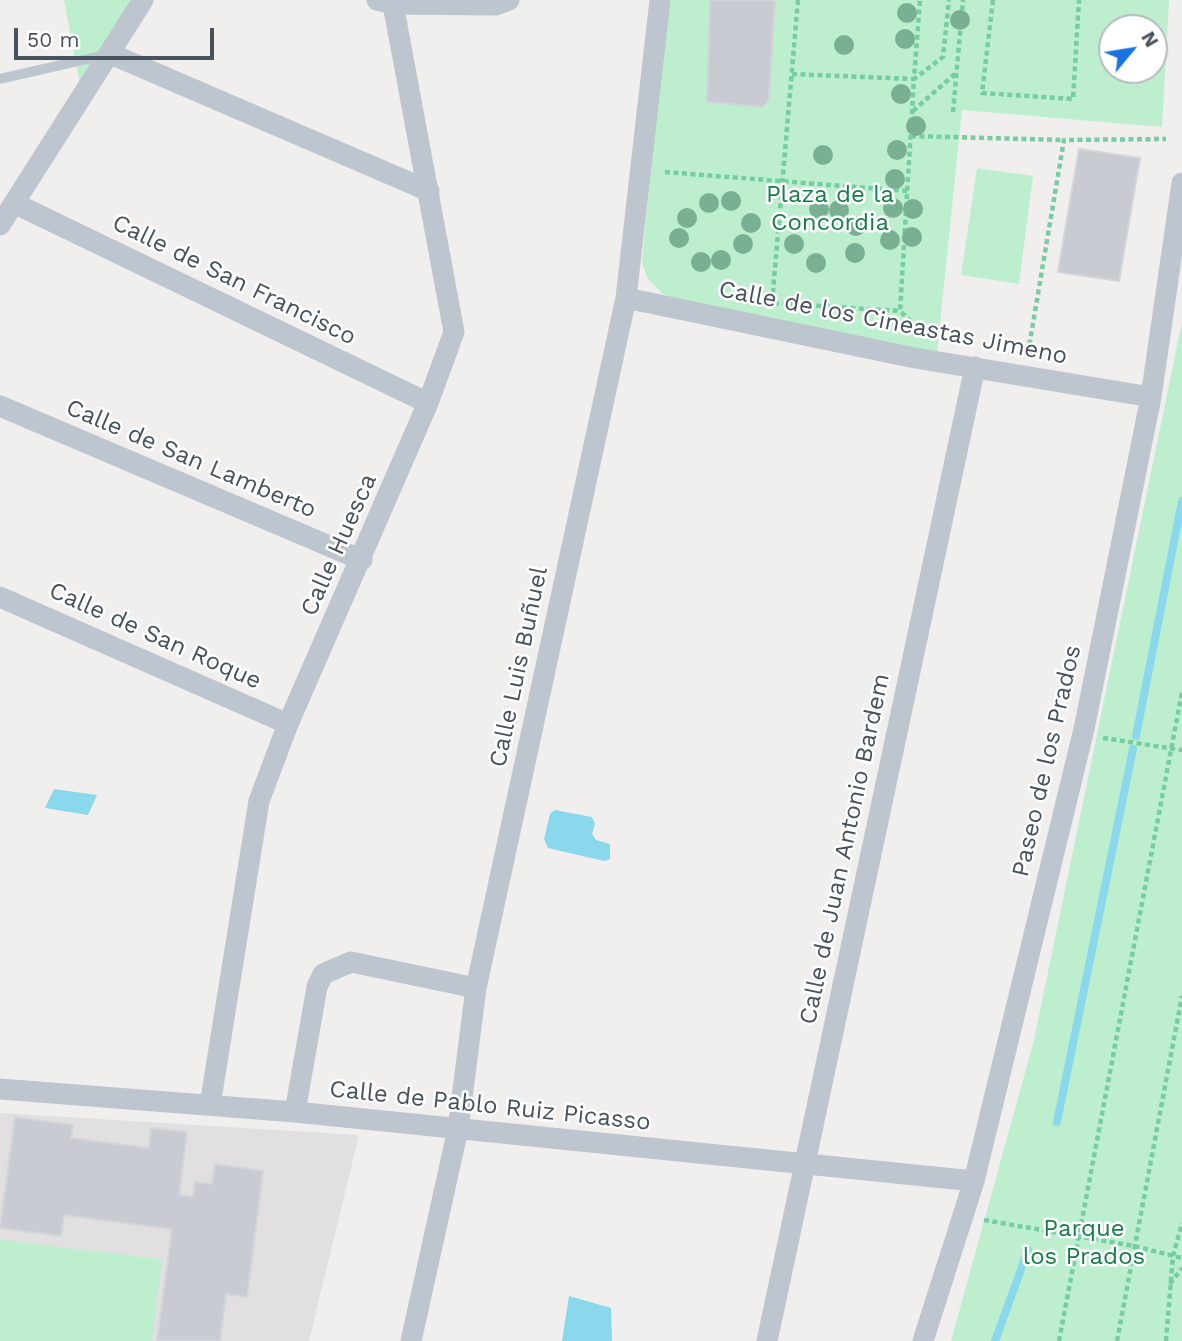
<!DOCTYPE html>
<html>
<head>
<meta charset="utf-8">
<style>
	body { margin:0 }
	#map { position:relative; width:1182px; height:1341px; overflow:hidden; background:#f1eeee; font-family:"Work Sans",sans-serif }
	canvas { display:block }
	.north { position:absolute; left:1098px; top:14px; width:70px; height:70px; box-sizing:border-box; background:#fff; border:2px solid #b5babe; border-radius:50%; rotate:60deg; font-size:19px; font-weight:700; line-height:28px; text-align:center; color:#47525c }
	.north::after { content:''; display:block; margin:auto; width:24px; height:32px; background:#1a73e0; clip-path:polygon(50% 0,100% 100%,50% 72%,0 100%) }
	.scale { position:absolute; left:14px; top:28px; width:200px; height:32px; box-sizing:border-box; border:4px solid #47525c; border-top:0; padding-left:9px; font-size:21px; line-height:24px; white-space:nowrap; color:#47525c; -webkit-text-stroke:5px #fff; paint-order:stroke }
</style>
</head>
<body>
<div id="map">
<canvas width="1182" height="1341"></canvas>
<div class="north">N</div>
<div class="scale">50 m</div>
</div>
<script>
const g = document.querySelector('canvas').getContext('2d');
g.lineJoin = 'round';
function fillPath(path, color) { g.fillStyle = color; g.fill(path, 'evenodd'); }
const shape = rows => new Path2D(rows.map(r => 'M' + r).join(''));
function strokePath(path, color, width, dash) { g.strokeStyle = color; g.lineWidth = width; g.lineCap = dash ? 'butt' : 'round'; g.setLineDash(dash || []); g.stroke(path); }
function drawText(font, color, halo, rows, align = 'center') {
  g.font = font + ' "Work Sans",sans-serif'; g.lineWidth = 5; g.setLineDash([]); g.textBaseline = 'middle'; g.strokeStyle = halo; g.fillStyle = color; for (const [text, x, y, turn = 0] of rows) {
    g.save(); g.translate(x, y); g.rotate((+turn || 0) * Math.PI / 180); g.textAlign = isNaN(turn) ? turn : align; if (halo) g.strokeText(text, 0, 0); g.fillText(text, 0, 0); g.restore();
  }
}
const education = shape([
	[0,1113,359,1135,309,1341,0,1341]
]);
const green = shape([
	[64,0,143,0,83,96,76,64],
	[667,0,1169,0,1162,127,962,110,937,353,686,306,663,294,647,278,642,262],
	[1112,28,1154,28,1154,70,1112,70],
	[977,168,1033,176,1019,284,961,275],
	[1182,322,1182,1341,951,1341,1034,1040],
	[0,1240,162,1259,152,1341,0,1341]
]);
const water = shape([
	[54,789,97,795,88,815,45,808],
	[555,810,592,817,595,824,592,834,596,840,610,844,610,859,604,861,548,848,544,839,550,814],
	[569,1296,611,1308,612,1341,562,1341]
]);
const stream = shape([
	[1136,736,1182,501],
	[1057,1122,1133,749],
	[995,1341,1028,1250]
]);
const building = shape([
	[710,0,775,0,769,99,763,107,707,102,710,0],
	[1079,149,1140,158,1119,281,1058,272,1079,149],
	[15,1117,73,1125,71,1138,149,1148,151,1128,187,1132,179,1195,193,1197,195,1182,212,1184,215,1164,263,1171,247,1297,226,1294,220,1341,157,1341,172,1229,64,1215,61,1236,0,1228,15,1117]
]);
const path = shape([
	[798,0,772,303,900,311],
	[993,0,982,93,1073,99,1079,0],
	[792,74,914,79,920,0],
	[913,111,956,73],
	[953,112,963,0],
	[911,136,1064,140],
	[665,172,907,191],
	[916,336,917,327,900,311,914,79,943,57,949,0],
	[1028,353,1064,140,1166,139],
	[1103,738,1182,750],
	[984,1220,1134,1246,1182,1258],
	[1170,1284,1182,1268],
	[1059,1341,1182,692],
	[1117,1341,1182,996],
	[1166,1341,1173,1256,1182,1223]
]);
const service = shape([
	[0,79,105,55]
]);
const minor = shape([
	[377,0,393,4,496,5,509,0],
	[111,54,429,191],
	[16,204,428,403],
	[0,225,143,0],
	[626,298,915,358,1151,397],
	[0,406,362,560],
	[0,597,288,724],
	[0,1089,295,1112,974,1181],
	[210,1105,259,801,288,724,428,403,454,332,393,4],
	[295,1112,317,987,323,974,351,962,476,988],
	[411,1341,458,1129,476,988,626,298,660,0],
	[767,1341,975,367],
	[923,1341,974,1181,1084,729,1151,397,1182,183]
]);
const trees = [
	[907,13],
	[960,20],
	[905,39],
	[844,45],
	[901,94],
	[916,126],
	[897,150],
	[823,155],
	[895,179],
	[731,201],
	[709,203],
	[893,208],
	[819,209],
	[913,209],
	[839,210],
	[687,218],
	[751,223],
	[856,226],
	[912,237],
	[679,238],
	[890,240],
	[743,244],
	[794,244],
	[855,253],
	[721,260],
	[701,262],
	[816,263]
];
const parkNames = [
	["Plaza de la",830,195],
	["Concordia",830,223],
	["Parque",1084,1229],
	["los Prados",1084,1257]
];
const streetNames = [
	["Calle de San Francisco",234,280,26],
	["Calle de los Cineastas Jimeno",893,323,11],
	["Calle de San Lamberto",191,459,23],
	["Calle Huesca",339,545,-66],
	["Calle de San Roque",155,636,24],
	["Calle Luis Buñuel",519,667,-78],
	["Paseo de los Prados",1047,761,-77],
	["Calle de Juan Antonio Bardem",845,849,-78],
	["Calle de Pablo Ruiz Picasso",490,1106,6]
];
fillPath(education, '#e2dfe0');
fillPath(green, '#bdefcf');
fillPath(water, '#8ad8eb');
strokePath(stream, '#8ad8eb', 8);
fillPath(building, '#c8cbd1');
strokePath(building, '#d2d5da', 2);
strokePath(path, '#75cda0', 4.5, [5, 3.5]);
strokePath(service, '#bdc6ce', 10);
strokePath(minor, '#bdc6ce', 21);
g.fillStyle = '#79b093';
for (const [x, y] of trees) { g.beginPath(); g.arc(x, y, 10, 0, 2 * Math.PI); g.fill(); }
drawText('24px', '#177d49', '#fff', parkNames);
drawText('24px', '#47525c', '#fff', streetNames);
</script>
</body>
</html>
